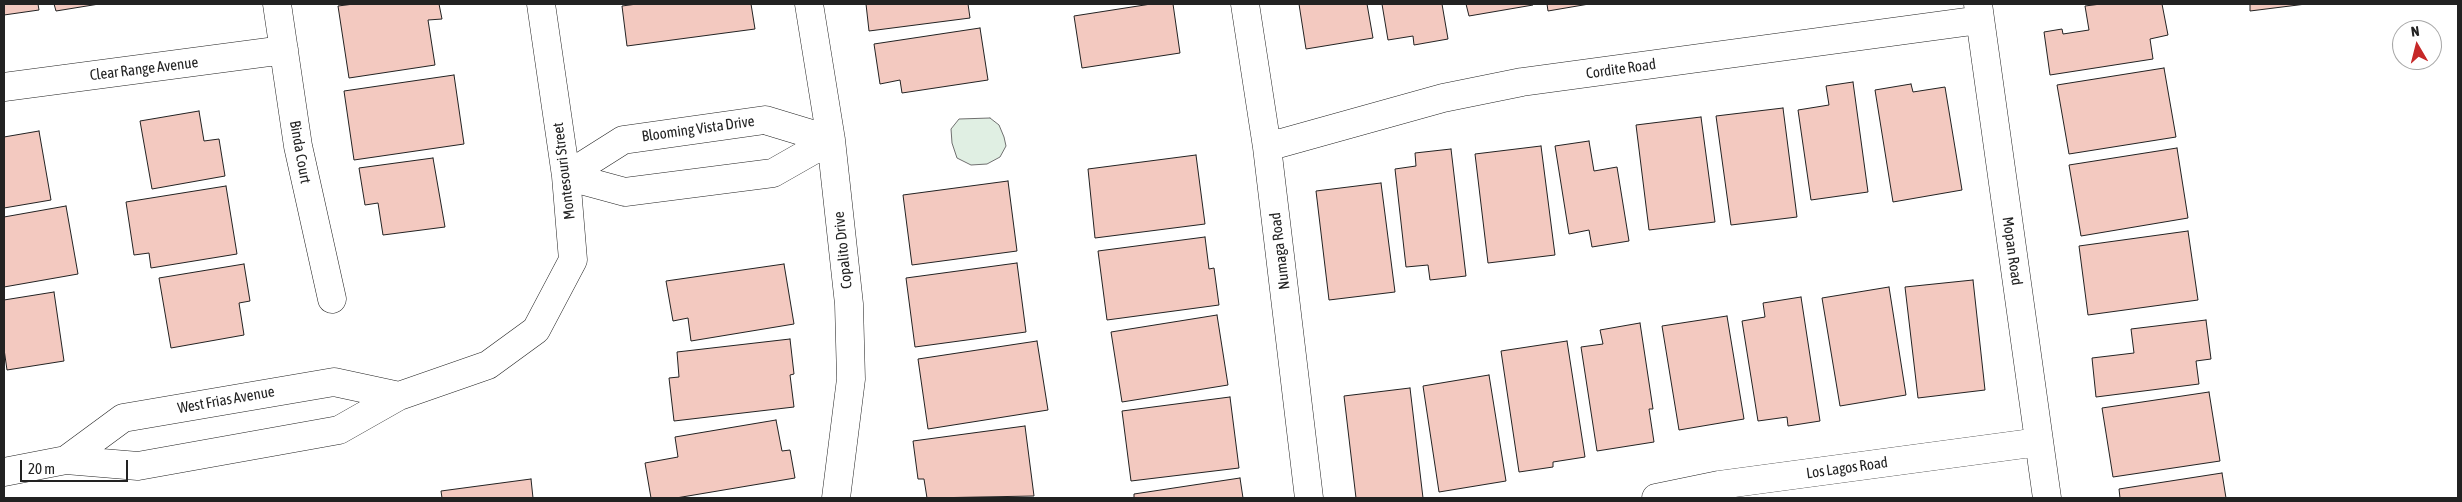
<!DOCTYPE html>
<html>
<head>
<meta charset="utf-8">
<style>
	body { margin:0 }
	#map { position:relative; width:2462px; height:502px; overflow:hidden; background:#fff; font-family:"Asap Condensed",sans-serif }
	canvas { display:block }
	.frame { position:absolute; inset:0; border:5px solid #222; pointer-events:none }
	.north { position:absolute; left:2392px; top:20px; width:50px; height:50px; box-sizing:border-box; background:#fff; border:1px solid #a7a7a7; border-radius:50%; rotate:352deg; font-size:14px; font-weight:700; line-height:20px; text-align:center; color:#222 }
	.north::after { content:''; display:block; margin:auto; width:18px; height:22px; background:#c62828; clip-path:polygon(50% 0,100% 100%,50% 72%,0 100%) }
	.scale { position:absolute; left:20px; top:460px; width:108px; height:22px; box-sizing:border-box; border:2px solid #222; border-top:0; padding-left:6px; font-size:15px; line-height:18px; white-space:nowrap; color:#222; -webkit-text-stroke:4px #fff; paint-order:stroke }
</style>
</head>
<body>
<div id="map">
<canvas width="2462" height="502"></canvas>
<div class="frame"></div>
<div class="north">N</div>
<div class="scale">20 m</div>
</div>
<script>
const g = document.querySelector('canvas').getContext('2d');
g.lineJoin = 'round';
function fillPath(path, color) { g.fillStyle = color; g.fill(path, 'evenodd'); }
const shape = rows => new Path2D(rows.map(r => 'M' + r).join(''));
function strokePath(path, color, width, dash) { g.strokeStyle = color; g.lineWidth = width; g.lineCap = dash ? 'butt' : 'round'; g.setLineDash(dash || []); g.stroke(path); }
function drawText(font, color, halo, rows, align = 'center') {
  g.font = font + ' "Asap Condensed",sans-serif'; g.lineWidth = 4; g.setLineDash([]); g.textBaseline = 'middle'; g.strokeStyle = halo; g.fillStyle = color; for (const [text, x, y, turn = 0] of rows) {
    g.save(); g.translate(x, y); g.rotate((+turn || 0) * Math.PI / 180); g.textAlign = isNaN(turn) ? turn : align; if (halo) g.strokeText(text, 0, 0); g.fillText(text, 0, 0); g.restore();
  }
}
const green = shape([
	[990,118,999,125,1004,137,1006,146,1000,157,987,164,971,165,957,158,952,143,951,129,959,119,990,118]
]);
const building = shape([
	[4,4,38,4,39,10,4,15,4,4],
	[54,4,99,4,56,11,54,4],
	[354,4,439,4,442,19,428,20,435,65,349,78,338,6,354,4],
	[637,4,751,4,755,29,627,46,622,6,637,4],
	[866,4,968,4,970,18,869,31,866,4],
	[1151,4,1173,4,1180,53,1082,68,1074,16,1151,4],
	[1299,4,1367,4,1373,38,1306,49,1299,4],
	[1382,4,1442,4,1448,39,1414,45,1413,36,1388,40,1382,4],
	[1466,4,1533,4,1533,5,1469,16,1466,4],
	[1547,4,1589,4,1548,11,1547,4],
	[2101,4,2162,4,2168,35,2150,39,2153,59,2050,75,2044,32,2062,29,2063,34,2089,30,2085,6,2101,4],
	[2250,4,2306,4,2250,11,2250,4],
	[980,28,988,80,902,93,900,80,880,84,874,44,980,28],
	[2164,68,2176,137,2069,154,2057,85,2164,68],
	[454,75,464,144,354,160,344,91,454,75],
	[1853,82,1868,192,1811,200,1798,110,1829,105,1826,86,1853,82],
	[1911,84,1913,92,1945,87,1962,190,1893,202,1875,90,1911,84],
	[1783,108,1797,217,1731,225,1716,116,1783,108],
	[199,111,204,141,219,139,225,176,152,189,140,121,199,111],
	[1701,117,1715,222,1649,230,1636,125,1701,117],
	[39,131,51,200,4,208,4,137,39,131],
	[1589,141,1594,171,1617,167,1629,241,1592,247,1589,230,1569,234,1555,146,1589,141],
	[1541,146,1555,255,1488,263,1475,154,1541,146],
	[2177,148,2188,218,2081,236,2069,165,2177,148],
	[1451,149,1466,276,1430,280,1428,265,1406,267,1395,169,1416,166,1415,153,1451,149],
	[1196,155,1205,224,1095,238,1088,169,1196,155],
	[433,158,445,227,383,235,378,203,365,205,359,168,433,158],
	[1008,181,1017,251,912,265,903,195,1008,181],
	[1381,183,1395,292,1329,300,1316,191,1381,183],
	[226,186,237,254,151,268,149,253,134,255,126,202,226,186],
	[66,206,78,274,4,287,4,217,66,206],
	[2188,231,2198,300,2088,315,2079,246,2188,231],
	[1205,237,1209,269,1214,268,1219,305,1107,320,1098,251,1205,237],
	[1017,263,1026,332,915,347,906,278,1017,263],
	[244,264,250,301,239,303,244,335,171,348,159,278,244,264],
	[784,264,794,324,691,341,688,318,673,321,666,281,784,264],
	[1973,280,1985,390,1918,398,1905,287,1973,280],
	[1889,287,1906,395,1840,406,1822,298,1889,287],
	[54,292,64,361,7,370,4,349,4,300,54,292],
	[1801,297,1820,421,1788,426,1787,417,1758,421,1742,321,1765,317,1763,303,1801,297],
	[1217,315,1228,385,1122,402,1111,332,1217,315],
	[1727,316,1744,419,1679,430,1662,326,1727,316],
	[2206,320,2211,359,2196,361,2199,384,2096,397,2092,358,2134,353,2131,329,2206,320],
	[1640,323,1653,409,1649,409,1654,442,1597,451,1581,347,1603,344,1600,330,1640,323],
	[790,339,794,374,790,375,794,407,674,421,669,378,679,377,677,352,790,339],
	[1037,341,1048,410,928,429,918,359,1037,341],
	[1567,341,1585,457,1553,462,1553,467,1519,472,1501,351,1567,341],
	[1489,375,1506,481,1439,492,1423,386,1489,375],
	[1410,388,1423,498,1356,498,1344,396,1410,388],
	[2209,392,2220,461,2113,477,2102,408,2209,392],
	[1230,397,1239,468,1131,481,1122,411,1230,397],
	[776,420,782,451,790,450,795,478,676,498,651,498,645,463,678,457,675,437,776,420],
	[1025,426,1034,496,927,498,924,479,918,479,913,441,1025,426],
	[2222,473,2226,498,2120,498,2119,489,2222,473],
	[1240,478,1243,498,1134,498,1134,494,1240,478],
	[531,479,533,498,442,498,441,491,531,479]
]);
const street = shape([
	[277,4,298,146,332,299],
	[809,4,831,140,849,304,851,379,836,498],
	[1245,4,1267,147,1309,498],
	[1978,4,2047,498],
	[4,87,284,50],
	[1267,147,1443,98,1522,82,1980,20],
	[566,176,623,140,765,120,831,140],
	[566,176,625,192,773,173,831,140],
	[66,460,123,418,334,382,399,396],
	[4,472,66,460,138,466,339,430,399,396,488,365,536,330,573,260,566,176,541,4],
	[1656,498,1719,485,2039,442]
]);
const streetNames = [
	["Clear Range Avenue",144,69,-7],
	["Cordite Road",1621,69,-8],
	["Blooming Vista Drive",698,129,-8],
	["Binda Court",300,152,80],
	["Montesouri Street",564,171,-97],
	["Copalito Drive",843,250,-96],
	["Numaga Road",1280,251,-97],
	["Mopan Road",2012,251,82],
	["West Frias Avenue",226,400,-10],
	["Los Lagos Road",1847,468,-8]
];
fillPath(green, '#e0efe3');
strokePath(green, '#6f6f6f', 1);
fillPath(building, '#f3c9c0');
strokePath(building, '#222', 1);
strokePath(street, '#222', 29);
strokePath(street, '#fff', 28);
drawText('15px', '#222', '#fff', streetNames);
</script>
</body>
</html>
